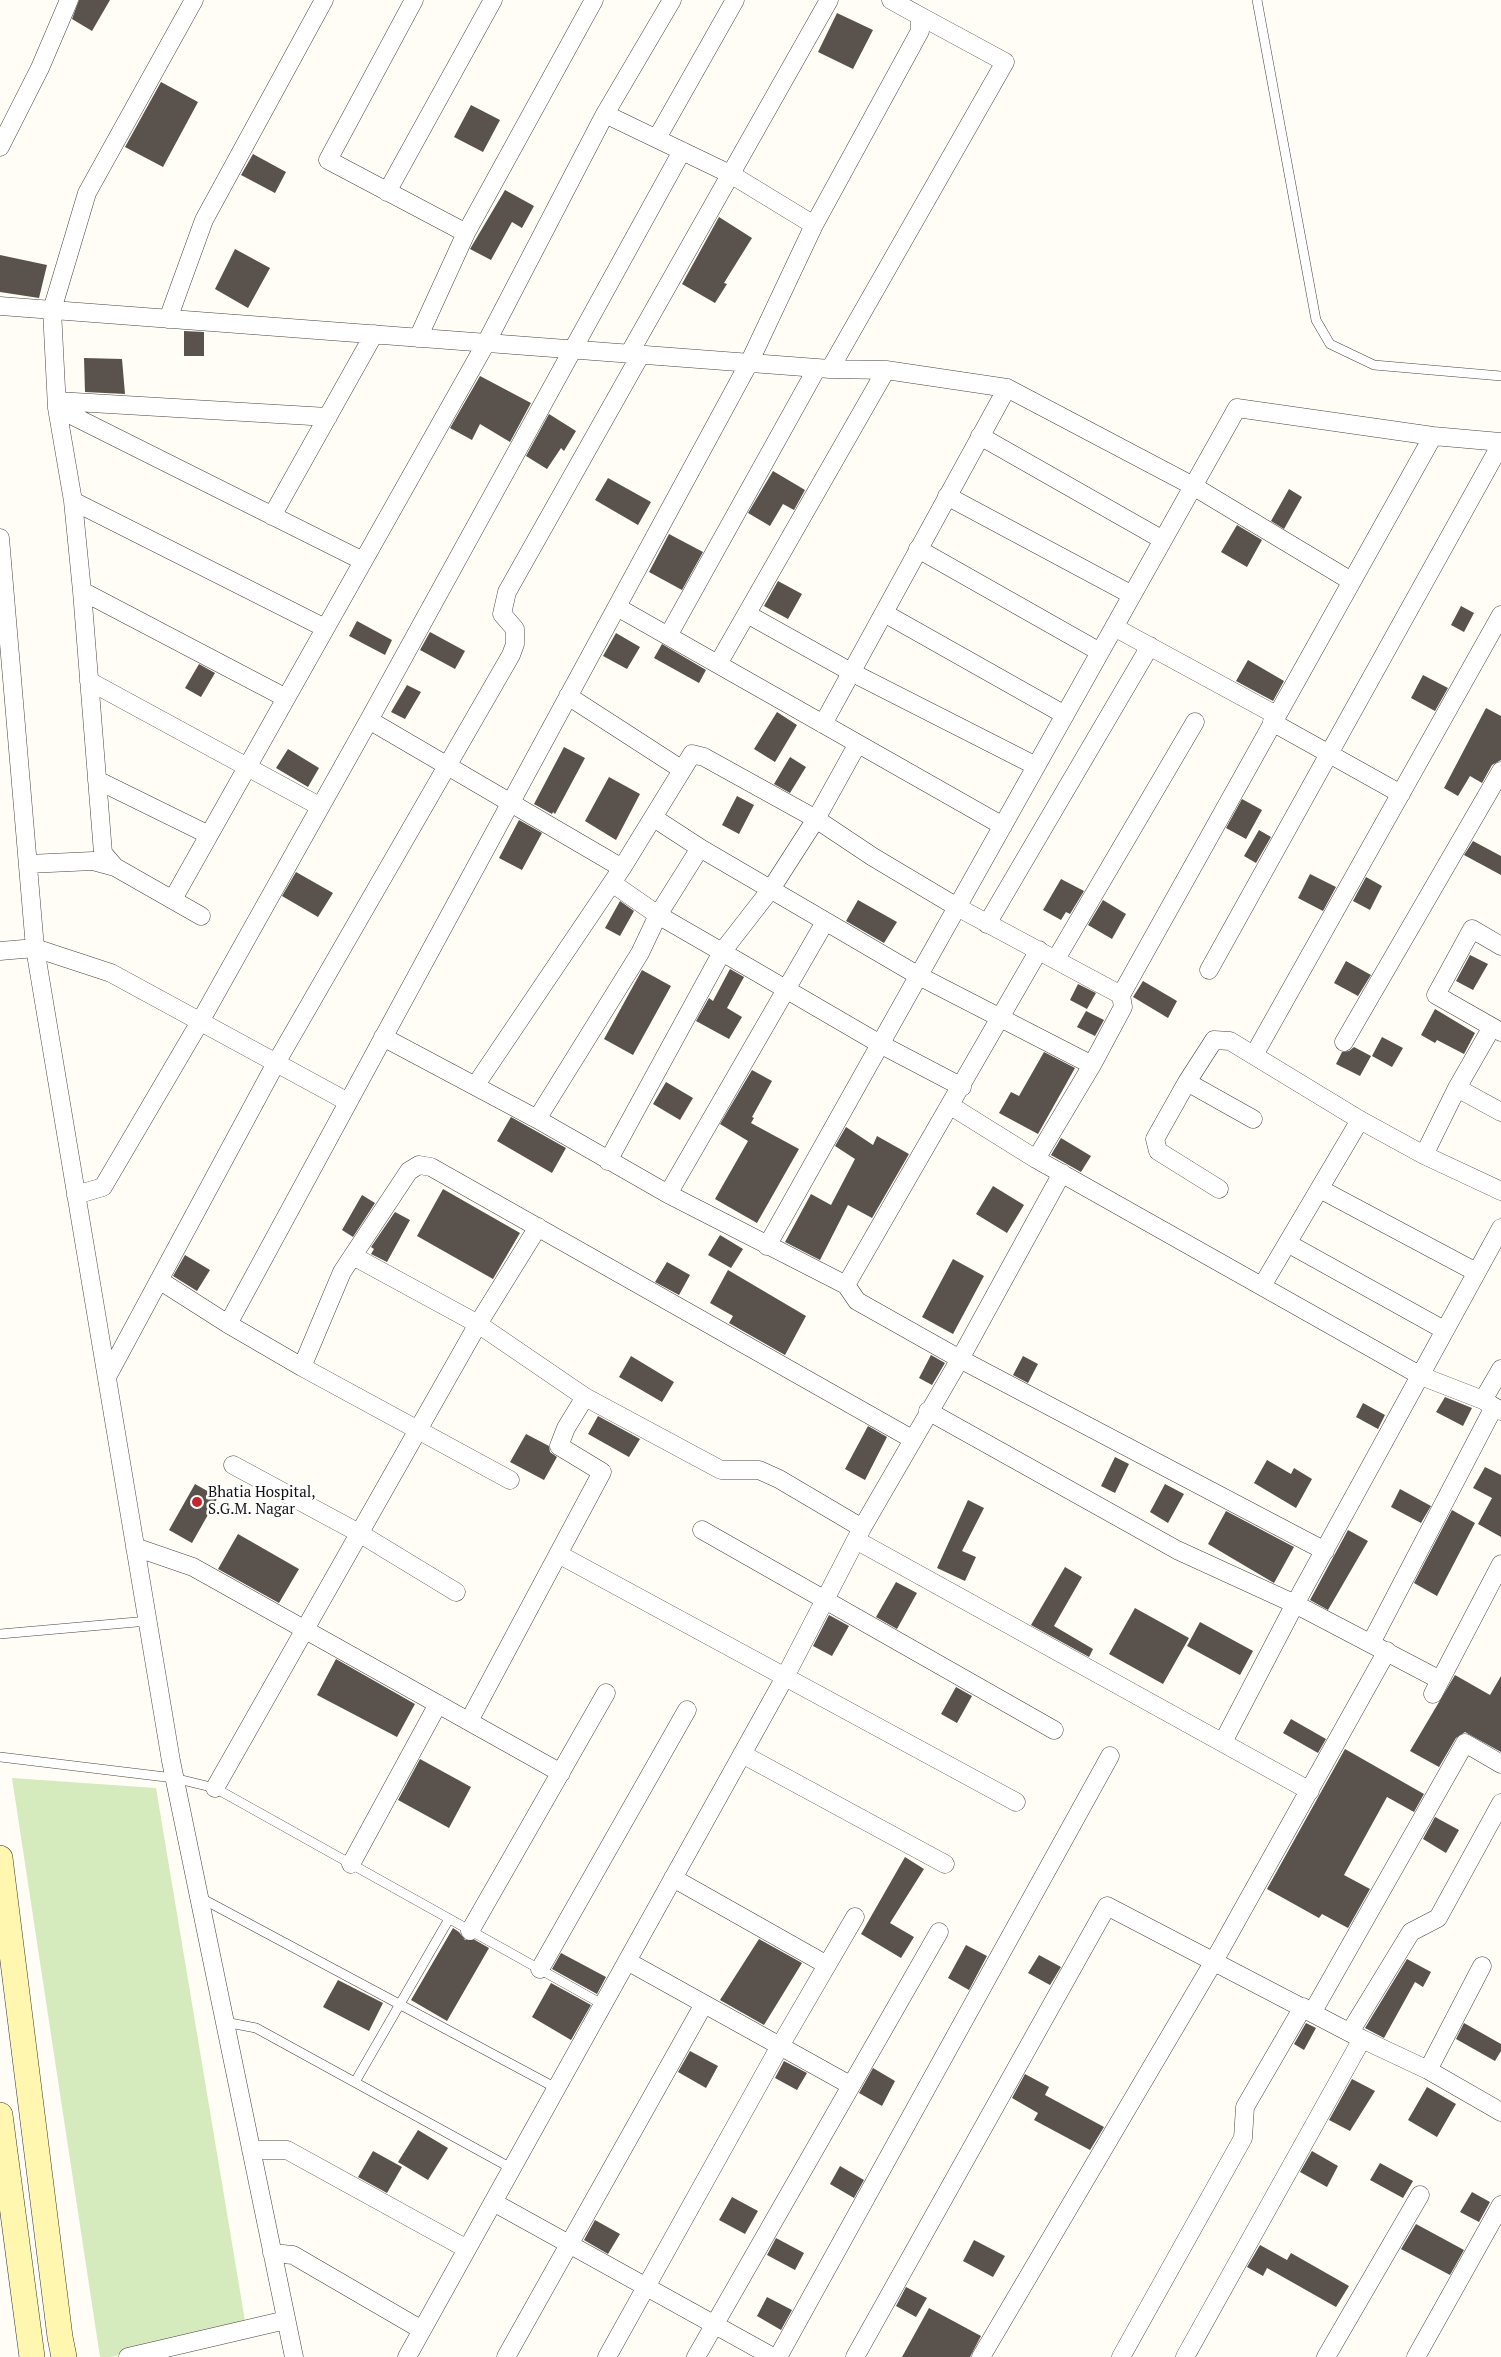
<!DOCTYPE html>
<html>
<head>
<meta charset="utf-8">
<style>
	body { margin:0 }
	canvas { display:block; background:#fffdf5 }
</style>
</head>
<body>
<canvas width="1501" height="2357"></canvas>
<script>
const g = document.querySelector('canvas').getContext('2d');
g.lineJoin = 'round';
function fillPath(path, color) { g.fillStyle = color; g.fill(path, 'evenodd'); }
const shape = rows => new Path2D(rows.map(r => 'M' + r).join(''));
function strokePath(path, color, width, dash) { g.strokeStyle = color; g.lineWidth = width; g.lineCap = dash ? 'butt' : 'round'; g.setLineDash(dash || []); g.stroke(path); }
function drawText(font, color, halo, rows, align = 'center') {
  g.font = font + ' "PT Serif",serif'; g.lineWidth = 5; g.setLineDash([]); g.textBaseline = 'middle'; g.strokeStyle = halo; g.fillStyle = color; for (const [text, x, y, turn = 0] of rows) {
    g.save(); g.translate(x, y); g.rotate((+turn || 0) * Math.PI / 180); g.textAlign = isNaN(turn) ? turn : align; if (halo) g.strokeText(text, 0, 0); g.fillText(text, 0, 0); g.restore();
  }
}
const green = shape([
	[12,1778,156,1788,246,2327,110,2357,100,2357]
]);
const building = shape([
	[79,0,110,0,92,31,72,19],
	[837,13,873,30,853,69,818,52],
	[161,82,198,102,163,167,125,147],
	[471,105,500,120,483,152,454,137],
	[253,154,286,172,275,193,241,175],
	[505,190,534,206,522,228,512,222,491,260,470,249],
	[719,217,752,238,724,283,727,284,715,303,682,284],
	[235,249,270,268,248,308,215,289],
	[0,255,47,265,39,298,0,292],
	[184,331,204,332,204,356,184,356],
	[84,358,122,359,125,394,85,392],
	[480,376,531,403,510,442,480,424,472,440,450,428],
	[549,414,576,431,564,451,561,448,547,469,526,456],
	[773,471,805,490,794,510,783,504,770,526,748,513],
	[608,478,651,502,638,525,595,500],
	[1289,489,1302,497,1284,529,1271,521],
	[1237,525,1262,540,1247,567,1221,552],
	[669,534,703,552,682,590,649,572],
	[778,581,802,594,788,619,764,606],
	[1461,606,1474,613,1464,632,1451,625],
	[357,621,392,640,385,655,349,636],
	[430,632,465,651,455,669,420,650],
	[616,633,640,647,627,669,603,656],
	[662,644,706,670,699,683,654,658],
	[1248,660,1284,681,1273,701,1236,681],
	[199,664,215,673,201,697,185,688],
	[1423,675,1448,688,1435,711,1411,698],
	[407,685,421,692,405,719,391,712],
	[1486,708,1501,716,1501,760,1492,765,1482,783,1470,776,1458,796,1444,788],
	[777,712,797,725,775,762,754,749],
	[564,747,585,758,555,814,553,812,552,814,534,804],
	[288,749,319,768,308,787,276,768],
	[790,757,806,767,790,793,774,784],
	[609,777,640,794,616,840,585,821],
	[737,796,754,805,739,834,722,825],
	[1242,799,1262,810,1246,839,1226,828],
	[519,820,542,833,522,870,499,858],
	[1259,830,1271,837,1256,863,1244,856],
	[1473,841,1501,856,1501,875,1464,855],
	[296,872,333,893,318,917,282,896],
	[1310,874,1336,887,1323,911,1298,898],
	[1366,877,1382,886,1370,910,1353,901],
	[1061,879,1084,891,1070,914,1066,912,1061,920,1043,910],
	[858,900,897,922,884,943,846,921],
	[1103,900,1126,914,1112,939,1088,925],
	[620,901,634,911,620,936,605,928],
	[1470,955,1488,964,1473,990,1456,981],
	[1346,961,1371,975,1358,996,1334,983],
	[730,969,744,977,727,1008,742,1017,729,1039,696,1021,709,998,713,1001],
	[642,970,671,986,633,1055,604,1039],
	[1143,981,1177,1001,1168,1018,1133,997],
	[1078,984,1096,993,1087,1009,1070,1000],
	[1435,1009,1475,1033,1464,1054,1437,1040,1435,1043,1421,1035],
	[1086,1011,1104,1020,1095,1036,1077,1027],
	[1382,1037,1403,1048,1392,1067,1372,1056],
	[1354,1047,1371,1056,1360,1076,1336,1064,1342,1052,1349,1051],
	[1044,1052,1075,1068,1038,1134,999,1113,1011,1092,1019,1096],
	[752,1070,772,1081,752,1117,754,1118,751,1123,799,1149,757,1223,715,1199,748,1141,720,1124],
	[666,1082,693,1098,680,1120,653,1104],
	[511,1117,566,1148,552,1173,497,1141],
	[846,1127,873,1145,877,1136,909,1154,872,1218,848,1205,820,1260,785,1242,811,1194,831,1205,855,1159,835,1146],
	[1061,1138,1091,1156,1081,1172,1051,1155],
	[993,1186,1024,1205,1007,1233,976,1214],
	[443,1189,520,1233,493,1279,417,1236],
	[362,1195,375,1203,353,1237,342,1230],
	[395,1212,410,1220,387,1262,371,1254,374,1249,371,1247],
	[720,1235,743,1249,731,1268,708,1255],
	[185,1255,210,1270,197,1291,173,1276],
	[953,1259,984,1276,953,1334,922,1317],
	[667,1262,690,1275,679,1295,655,1282],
	[728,1270,806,1316,785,1355,729,1323,733,1316,710,1303],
	[931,1355,945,1363,932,1385,919,1378],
	[631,1356,674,1382,662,1402,619,1377],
	[1023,1356,1038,1364,1028,1383,1013,1375],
	[1445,1397,1472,1408,1463,1426,1436,1412],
	[1363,1403,1385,1415,1378,1429,1356,1417],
	[598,1416,640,1439,629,1457,588,1434],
	[868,1426,887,1437,865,1480,845,1469],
	[526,1434,549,1446,550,1452,557,1457,544,1480,510,1462],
	[1115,1457,1129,1464,1115,1493,1101,1486],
	[1267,1460,1291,1474,1294,1468,1312,1479,1296,1508,1254,1483],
	[1485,1467,1501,1475,1501,1537,1478,1524,1492,1498,1473,1488],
	[195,1484,218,1497,192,1543,169,1530],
	[1165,1484,1184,1494,1168,1523,1150,1512],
	[1400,1489,1431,1506,1421,1523,1391,1507],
	[968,1500,984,1508,962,1551,976,1557,965,1581,937,1568],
	[1452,1510,1475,1523,1437,1596,1414,1583],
	[1226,1511,1294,1547,1274,1583,1208,1544],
	[1348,1530,1368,1541,1328,1610,1310,1600],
	[238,1534,299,1569,279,1603,218,1569],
	[1065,1567,1082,1577,1054,1626,1093,1649,1089,1657,1031,1625],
	[896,1582,917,1593,897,1629,876,1617],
	[1135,1608,1189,1638,1163,1684,1109,1654],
	[829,1615,849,1626,832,1656,813,1646],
	[1200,1622,1253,1651,1240,1675,1187,1646],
	[336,1659,415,1704,397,1737,317,1695],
	[1455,1675,1490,1695,1501,1676,1501,1752,1465,1732,1456,1738,1439,1767,1410,1751],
	[956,1687,972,1696,957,1723,941,1714],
	[1291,1719,1326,1739,1318,1753,1283,1733],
	[1345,1749,1424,1794,1414,1812,1387,1797,1344,1875,1370,1889,1348,1928,1322,1914,1319,1918,1267,1889],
	[420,1759,471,1787,449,1828,398,1800],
	[1435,1817,1459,1830,1446,1853,1423,1839],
	[905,1857,924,1869,890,1923,914,1937,901,1958,861,1934],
	[453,1928,459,1932,465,1940,475,1940,489,1948,447,2021,411,2000],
	[759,1939,802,1963,764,2025,720,2000],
	[966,1945,987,1956,969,1990,948,1978],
	[561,1953,606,1977,597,1994,552,1969],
	[1039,1955,1061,1967,1050,1985,1028,1973],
	[1407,1959,1431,1972,1423,1987,1415,1982,1384,2038,1365,2028],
	[338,1980,383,2003,369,2031,323,2007],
	[551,1983,591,2005,571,2040,532,2017],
	[1306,2023,1316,2028,1304,2050,1294,2044],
	[1464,2023,1501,2044,1501,2051,1495,2061,1456,2039],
	[690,2051,718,2066,706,2088,678,2072],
	[784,2061,807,2073,797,2090,775,2078],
	[873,2068,895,2081,882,2106,859,2093],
	[1025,2074,1049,2087,1045,2095,1104,2127,1090,2150,1034,2120,1038,2113,1012,2098],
	[1352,2079,1375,2091,1350,2131,1329,2120],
	[1427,2087,1456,2104,1437,2137,1408,2120],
	[418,2130,448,2148,428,2180,398,2162],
	[373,2151,402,2167,387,2193,358,2177],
	[1312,2151,1338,2166,1327,2187,1300,2172],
	[1380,2163,1413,2181,1403,2198,1370,2180],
	[840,2166,864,2180,854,2198,830,2184],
	[1472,2192,1490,2202,1479,2222,1460,2212],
	[732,2197,758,2211,745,2234,719,2220],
	[595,2220,620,2234,608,2254,584,2240],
	[1416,2224,1464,2250,1450,2275,1401,2249],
	[776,2238,804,2253,795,2270,767,2255],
	[974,2240,1005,2256,993,2277,963,2261],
	[1260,2245,1287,2260,1291,2253,1349,2286,1336,2307,1267,2268,1263,2276,1247,2267],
	[906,2287,927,2298,916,2317,896,2306],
	[767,2297,792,2310,781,2330,757,2316],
	[929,2308,981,2336,970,2357,902,2357]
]);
const lane = shape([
	[1257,0,1316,320,1330,344,1374,365,1501,376],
	[0,1634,148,1621],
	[0,1757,174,1778,215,1788,602,2004],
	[199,1897,556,2088],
	[225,2022,256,2028,511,2168],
	[355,2082,449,1919]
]);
const street = shape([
	[194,0,87,193,52,310,57,408,73,501,82,591,103,853,115,867,201,916],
	[414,0,328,160,466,233],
	[605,114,732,175,814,225],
	[657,138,735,0],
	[0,147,40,68,69,0],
	[387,192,493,0],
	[0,306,830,369,886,370,1007,388,1193,486,1351,581],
	[168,319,204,220,324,0],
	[418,338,466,233,594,0],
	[629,354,829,0],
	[830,369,1005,62,920,16],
	[57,401,328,417],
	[57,408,363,561],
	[980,436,1163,540],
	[947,496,1132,595],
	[73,501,325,628],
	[272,516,374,334],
	[0,538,35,948,171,1761,294,2357],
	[918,549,1100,652],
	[82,591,286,698],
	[617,607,1003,826],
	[884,613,1065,715],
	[747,614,851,672,1036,766],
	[1114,627,1276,715],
	[668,636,817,368],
	[718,664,886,370],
	[89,681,319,806],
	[568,696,681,769],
	[369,720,622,868],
	[1272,722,1401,794],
	[823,724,1007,388],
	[97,780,209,835],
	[654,818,700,848,919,976,1092,1065],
	[28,864,93,861,115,867],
	[612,883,658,915,722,952,880,1044,962,1087],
	[173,899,486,343,605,114,672,0],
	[987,924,1150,646],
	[1501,946,1472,929,1436,995,1501,1032],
	[0,951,35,948,111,973,348,1102],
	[1056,959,1195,722],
	[1209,970,1501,444],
	[1121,995,1433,436],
	[383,1037,537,1119,668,1194,846,1285,857,1301,960,1359,1325,1551],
	[1344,1042,1501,771],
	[1254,1055,1501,615],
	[1187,1082,1253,1119],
	[475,1086,622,868,692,754,704,757,816,819,873,857,957,907,1121,995,1123,1007,1092,1065,1036,1159],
	[1457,1088,1501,1112],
	[951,1106,1036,1159,1421,1376,1483,1400,1501,1411],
	[537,1119,640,953,658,915,700,848],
	[1424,1155,1457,1088,1492,1027],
	[608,1161,722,952,771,889,816,819,857,745],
	[1219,1189,1158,1151,1155,1139,1187,1082,1214,1040,1230,1041,1360,1120,1424,1155,1501,1191],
	[1320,1189,1476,1272],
	[668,1194,825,922],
	[76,1195,103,1187,201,1020,369,720,682,151],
	[1289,1244,1444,1330],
	[767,1246,1237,408,1433,436,1501,442],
	[353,1256,478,1324,585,1397,721,1470,759,1470,779,1479,862,1528],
	[159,1280,228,1324,302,1367,342,1272,409,1171,419,1165,431,1167,912,1439],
	[846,1285,1039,950],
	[1262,1286,1360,1120],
	[228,1324,749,363,814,225,920,31,920,16,891,0],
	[302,1367,510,1480],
	[107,1377,276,1063,511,655,515,644,515,629,502,614,507,592,641,354],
	[1483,1400,1501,1369],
	[928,1411,1177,1550,1295,1604,1440,1680],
	[233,1465,359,1533,456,1592],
	[702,1530,1054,1730],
	[856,1540,1310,1791],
	[135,1547,193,1567,561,1773],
	[560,1555,1016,1802],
	[1371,1643,1494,1407],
	[1433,1694,1501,1564],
	[469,1721,602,1472,559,1446,566,1428,585,1397],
	[1223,1742,1295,1604,1501,1228],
	[742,1754,945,1864],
	[215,1788,478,1324,538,1227],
	[351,1864,438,1704],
	[673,1878,827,1965],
	[470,1931,606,1693],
	[627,1961,850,2085],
	[540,1969,687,1710],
	[1312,2013,1465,1743,1501,1764],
	[1350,2032,1411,1932,1438,1918,1501,1803],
	[1428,2070,1482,1966],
	[251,2150,287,2150,467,2249],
	[493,2202,773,2357],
	[272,2253,293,2255,422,2330],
	[128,2357,286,2320],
	[407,2357,785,1677,862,1528,960,1359,1062,1173],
	[506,2357,704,2004],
	[607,2357,780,2046,855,1917],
	[696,2357,939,1932],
	[778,2357,1110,1756],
	[855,2357,1107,1906,1362,2039,1428,2070,1501,2112],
	[981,2357,1214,1961,1387,1651],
	[1121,2357,1243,2138,1245,2107,1303,2007],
	[1185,2357,1362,2039],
	[1326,2357,1420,2195],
	[1416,2357,1501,2205]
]);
const secondary = shape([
	[0,1858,60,2337,64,2357],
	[0,2115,32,2357]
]);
const markers = [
	[197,1502,6,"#c4262e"]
];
const poiNames = [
	["Bhatia Hospital,",208,1493],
	["S.G.M. Nagar",208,1510]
];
fillPath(green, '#d5ebbd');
fillPath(building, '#5a524d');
strokePath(lane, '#444', 10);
strokePath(street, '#444', 19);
strokePath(secondary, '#333', 26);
strokePath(lane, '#fff', 9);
strokePath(street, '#fff', 18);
strokePath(secondary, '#fff6b0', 25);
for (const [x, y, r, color] of markers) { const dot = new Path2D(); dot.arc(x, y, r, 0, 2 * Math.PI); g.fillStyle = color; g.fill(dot); strokePath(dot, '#fff', 2); }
drawText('15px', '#111', '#fff', poiNames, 'left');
</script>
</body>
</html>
